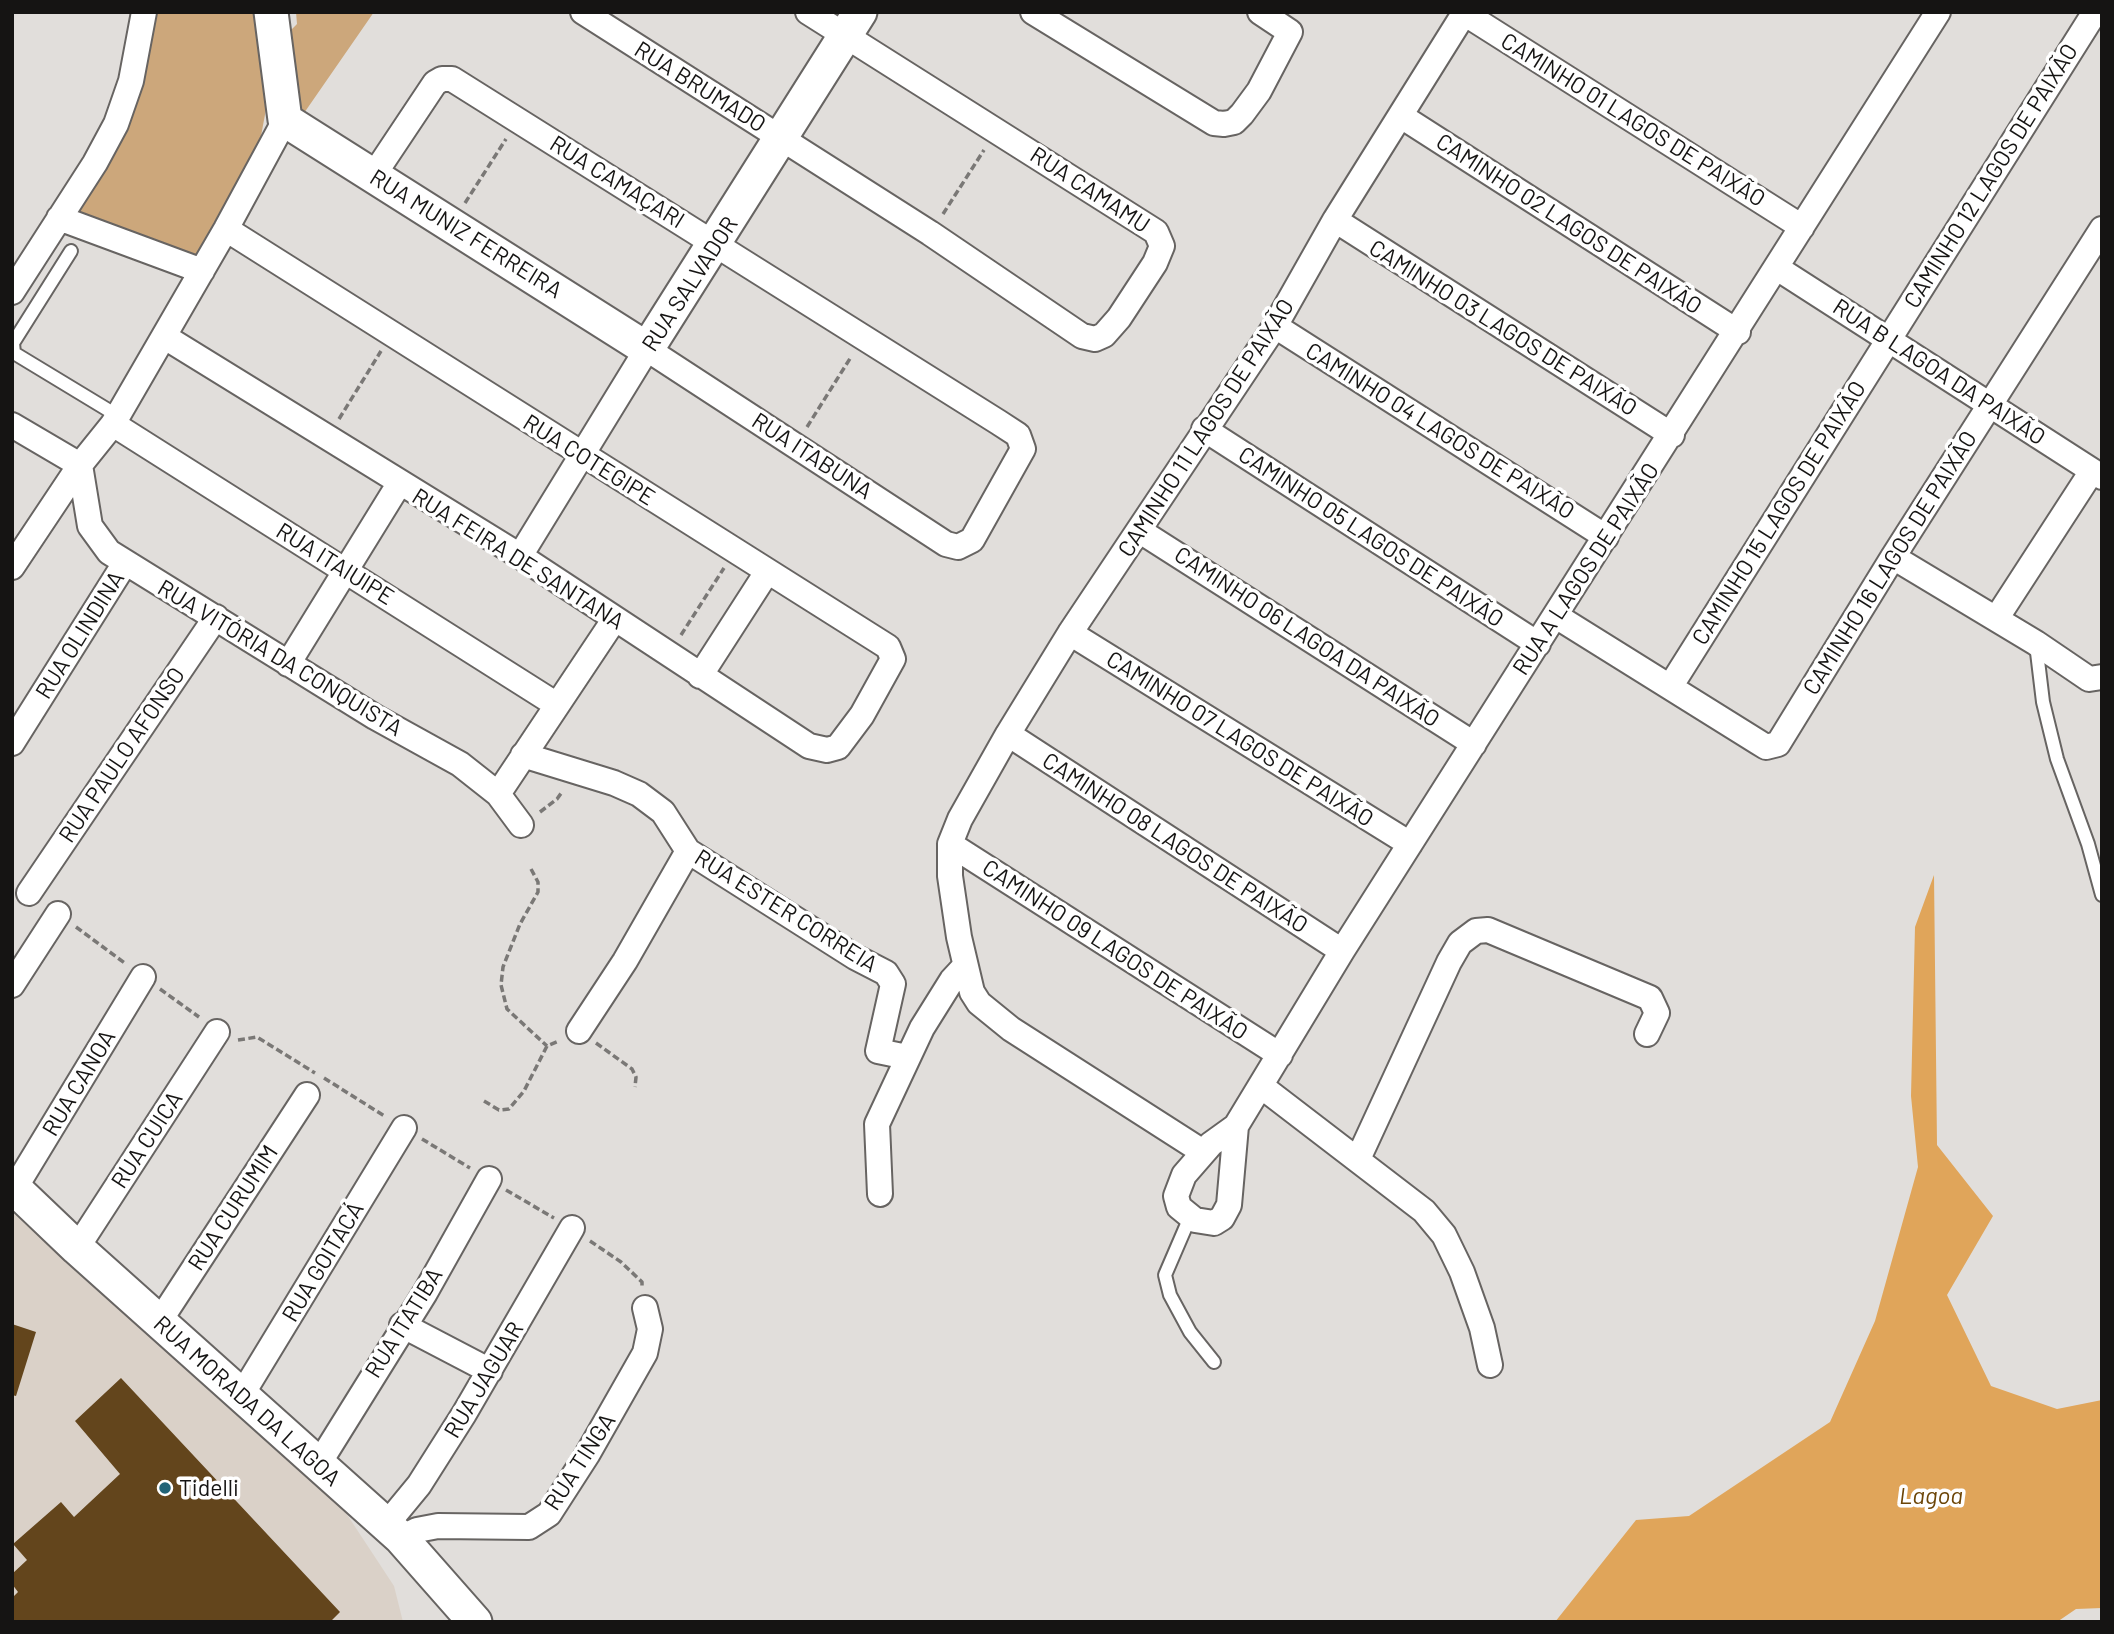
<!DOCTYPE html>
<html>
<head>
<meta charset="utf-8">
<style>
	body { margin:0 }
	#map { position:relative; width:2114px; height:1634px; overflow:hidden; background:#e1dedb; font-family:Barlow,sans-serif }
	canvas { display:block }
	.frame { position:absolute; inset:0; border:14px solid #151413; pointer-events:none }
</style>
</head>
<body>
<div id="map">
<canvas width="2114" height="1634"></canvas>
<div class="frame"></div>
</div>
<script>
const g = document.querySelector('canvas').getContext('2d');
g.lineJoin = 'round';
function fillPath(path, color) { g.fillStyle = color; g.fill(path, 'evenodd'); }
const shape = rows => new Path2D(rows.map(r => 'M' + r).join(''));
function strokePath(path, color, width, dash) { g.strokeStyle = color; g.lineWidth = width; g.lineCap = dash ? 'butt' : 'round'; g.setLineDash(dash || []); g.stroke(path); }
function drawText(font, color, halo, rows, align = 'center') {
  g.font = font + ' Barlow,sans-serif'; g.lineWidth = 7; g.setLineDash([]); g.textBaseline = 'middle'; g.strokeStyle = halo; g.fillStyle = color; for (const [text, x, y, turn = 0] of rows) {
    g.save(); g.translate(x, y); g.rotate((+turn || 0) * Math.PI / 180); g.textAlign = isNaN(turn) ? turn : align; if (halo) g.strokeText(text, 0, 0); g.fillText(text, 0, 0); g.restore();
  }
}
const built = shape([
	[12,1210,346,1513,394,1586,403,1622,12,1622]
]);
const green = shape([
	[153,12,255,12,267,104,261,136,197,259,77,215,121,128],
	[296,12,374,12,302,116,284,37,297,24]
]);
const water = shape([
	[1934,875,1937,1145,1993,1216,1947,1295,1991,1386,2057,1409,2102,1400,2102,1608,2076,1609,2057,1622,1555,1622,1636,1520,1689,1516,1830,1422,1875,1321,1918,1167,1911,1096,1915,927]
]);
const building = shape([
	[12,1324,36,1332,16,1396,12,1395],
	[121,1378,340,1612,330,1622,12,1622,12,1598,18,1592,12,1584,12,1574,27,1560,13,1544,61,1502,74,1517,120,1474,75,1421]
]);
const path = shape([
	[465,203,506,139],
	[943,214,984,150],
	[339,419,381,351],
	[807,427,851,357],
	[681,635,724,568],
	[540,812,557,799,562,792],
	[531,869,538,882,538,892,520,924,503,967,501,985,507,1009,547,1046],
	[76,927,126,964],
	[160,989,199,1017],
	[238,1040,257,1037,315,1073],
	[596,1043,632,1069,636,1077,635,1087],
	[324,1078,386,1117],
	[484,1101,499,1110,509,1109,524,1091,547,1046,559,1041],
	[422,1139,470,1168],
	[506,1190,554,1218],
	[590,1241,621,1262,642,1282,642,1288]
]);
const lane = shape([
	[71,251,13,343,14,353,118,416],
	[2036,644,2043,702,2057,759,2088,844,2102,895],
	[1190,1217,1165,1275,1170,1295,1190,1332,1214,1362]
]);
const street = shape([
	[583,12,930,233,1082,336,1095,339,1104,335,1119,318,1155,263,1162,246,1156,232,808,12],
	[1033,12,1214,123,1224,124,1234,122,1242,114,1259,91,1290,32,1260,12],
	[1464,13,1802,227],
	[1401,116,1738,332],
	[373,176,435,83,442,79,452,79,998,422,1018,435,1023,449,972,540,958,547,946,544,647,349,520,556],
	[59,218,202,271],
	[1335,220,1672,435],
	[1777,268,2102,477],
	[12,292,95,163,116,124,131,81,144,12],
	[1275,326,1606,537],
	[165,337,520,556,809,746,827,750,838,747,862,715,893,659,888,647,226,229],
	[113,424,557,705],
	[12,425,80,465],
	[1204,429,1538,644],
	[80,465,90,526,109,552,375,717,460,764,498,794,521,825],
	[1140,531,1474,744],
	[1893,557,2036,643,2089,679,2102,677],
	[12,567,80,465,113,424,226,229,285,120],
	[1556,616,1758,742,1766,747,1778,744,1893,557,2102,229],
	[1996,619,2092,471],
	[1070,633,1410,844],
	[288,664,399,484],
	[700,676,767,572],
	[1670,687,2095,12],
	[1008,734,1342,951],
	[12,743,125,563],
	[523,755,614,783,639,794,663,812,688,851,855,957,886,973,893,984,878,1051,907,1057],
	[498,794,614,620],
	[950,844,1280,1055],
	[29,893,216,617],
	[12,985,58,914],
	[579,1031,625,961,688,851],
	[1261,1086,1424,1211,1444,1235,1462,1272,1482,1328,1490,1365],
	[1236,1126,1229,1205,1222,1218,1214,1223,1195,1220,1179,1207,1176,1196,1184,1175,1211,1144,1236,1126,1342,951,1938,12],
	[1203,1152,1011,1029,979,1003,972,992,959,937,950,876,950,844,960,819,1008,734,1070,633,1275,326,1335,220,1465,12],
	[1358,1159,1449,962,1460,943,1476,931,1488,930,1650,998,1657,1013,1647,1034],
	[15,1188,143,977],
	[880,1194,877,1124,922,1028,952,980,965,966],
	[77,1248,217,1032],
	[159,1322,307,1095],
	[402,1325,490,1371],
	[241,1396,404,1128],
	[318,1465,425,1293,489,1179],
	[386,1525,419,1485,464,1414,572,1228],
	[401,1538,417,1530,438,1526,529,1527,549,1514,587,1455,645,1353,650,1329,645,1308]
]);
const secondary = shape([
	[271,12,285,120,647,349,860,12],
	[12,1186,77,1248,401,1538,475,1622]
]);
const markers = [
	[165,1488,7,"#216377"]
];
const streetNames = [
	["RUA BRUMADO",700,87,32],
	["CAMINHO 01 LAGOS DE PAIXÃO",1633,120,32],
	["CAMINHO 12 LAGOS DE PAIXÃO",1991,176,-58],
	["RUA CAMAÇARI",617,182,32],
	["RUA CAMAMU",1090,190,33],
	["CAMINHO 02 LAGOS DE PAIXÃO",1569,224,33],
	["RUA MUNIZ FERREIRA",466,234,32],
	["RUA SALVADOR",690,284,-57],
	["CAMINHO 03 LAGOS DE PAIXÃO",1503,328,32],
	["RUA B LAGOA DA PAIXÃO",1939,372,33],
	["CAMINHO 11 LAGOS DE PAIXÃO",1206,428,-57],
	["CAMINHO 04 LAGOS DE PAIXÃO",1440,431,32],
	["RUA ITABUNA",812,456,33],
	["RUA COTEGIPE",589,460,32],
	["CAMINHO 15 LAGOS DE PAIXÃO",1779,513,-58],
	["CAMINHO 05 LAGOS DE PAIXÃO",1371,537,33],
	["RUA FEIRA DE SANTANA",518,559,32],
	["CAMINHO 16 LAGOS DE PAIXÃO",1890,563,-58],
	["RUA ITAIUIPE",335,564,32],
	["RUA A LAGOS DE PAIXÃO",1586,569,-57],
	["RUA OLINDINA",80,635,-58],
	["CAMINHO 06 LAGOA DA PAIXÃO",1307,637,33],
	["RUA VITÓRIA DA CONQUISTA",280,658,31],
	["CAMINHO 07 LAGOS DE PAIXÃO",1240,739,32],
	["RUA PAULO AFONSO",122,755,-56],
	["CAMINHO 08 LAGOS DE PAIXÃO",1175,843,33],
	["RUA ESTER CORREIA",786,911,32],
	["CAMINHO 09 LAGOS DE PAIXÃO",1115,950,33],
	["RUA CANOA",79,1083,-59],
	["RUA CUICA",147,1140,-57],
	["RUA CURUMIM",233,1208,-57],
	["RUA GOITACÁ",323,1262,-59],
	["RUA ITATIBA",404,1323,-58],
	["RUA JAGUAR",484,1380,-59],
	["RUA MORADA DA LAGOA",247,1401,42],
	["RUA TINGA",580,1462,-57]
];
const poiNames = [
	["Tidelli",179,1488]
];
const waterNames = [
	["Lagoa",1931,1496]
];
fillPath(built, '#dad1c8');
fillPath(green, '#cca77b');
fillPath(water, '#e0a55a');
fillPath(building, '#63451c');
strokePath(lane, '#676462', 16);
strokePath(street, '#676462', 28);
strokePath(secondary, '#676462', 37);
strokePath(path, '#7a7876', 3.5, [7, 3.5]);
strokePath(lane, '#fff', 12);
strokePath(street, '#fff', 24);
strokePath(secondary, '#fff', 33);
for (const [x, y, r, color] of markers) { const dot = new Path2D(); dot.arc(x, y, r, 0, 2 * Math.PI); g.fillStyle = color; g.fill(dot); strokePath(dot, '#fff', 2.5); }
drawText('23px', '#151413', '#fff', streetNames);
drawText('23px', '#151413', '#fff', poiNames, 'left');
drawText('italic 24px', '#6c4507', '#fff', waterNames);
</script>
</body>
</html>
